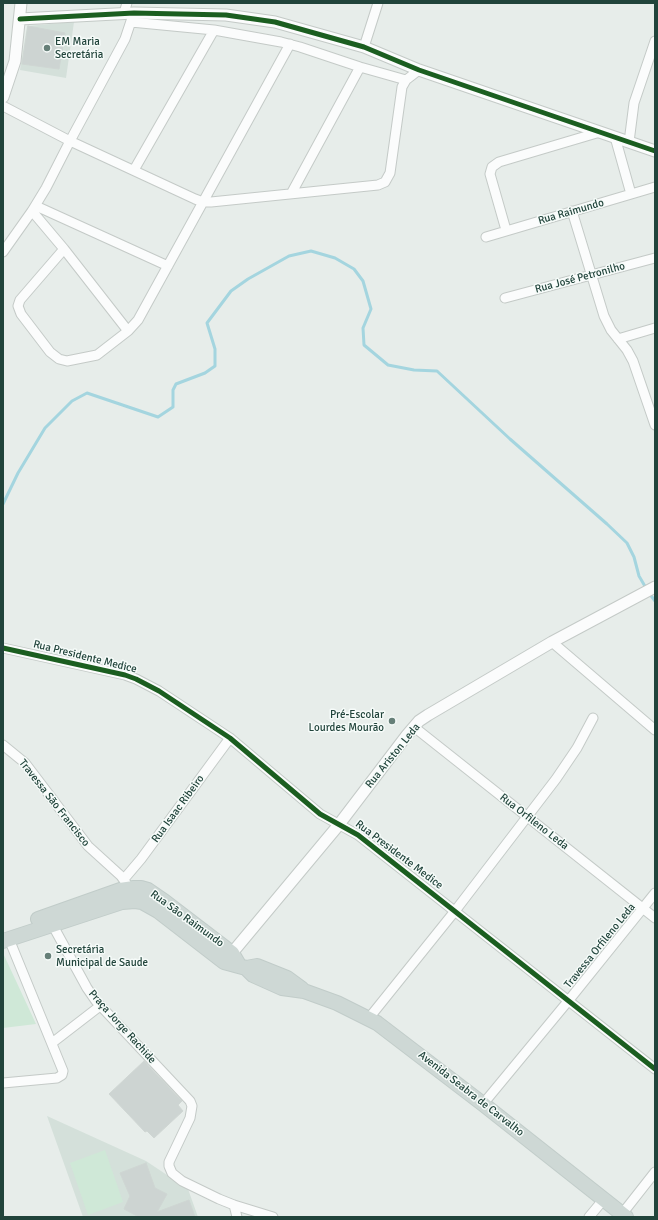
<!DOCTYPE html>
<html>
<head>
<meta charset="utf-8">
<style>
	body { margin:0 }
	#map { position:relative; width:658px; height:1220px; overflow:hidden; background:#e7edea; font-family:Signika,sans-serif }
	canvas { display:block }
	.frame { position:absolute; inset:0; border:4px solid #21443b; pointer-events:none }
</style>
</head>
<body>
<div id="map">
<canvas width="658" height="1220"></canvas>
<div class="frame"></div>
</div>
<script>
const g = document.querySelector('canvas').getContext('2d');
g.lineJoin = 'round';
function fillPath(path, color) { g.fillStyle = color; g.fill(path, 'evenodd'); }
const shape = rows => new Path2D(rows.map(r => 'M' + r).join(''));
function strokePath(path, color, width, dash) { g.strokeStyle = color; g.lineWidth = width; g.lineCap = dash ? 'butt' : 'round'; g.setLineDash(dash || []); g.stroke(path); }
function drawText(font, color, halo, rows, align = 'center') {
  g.font = font + ' Signika,sans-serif'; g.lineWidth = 3; g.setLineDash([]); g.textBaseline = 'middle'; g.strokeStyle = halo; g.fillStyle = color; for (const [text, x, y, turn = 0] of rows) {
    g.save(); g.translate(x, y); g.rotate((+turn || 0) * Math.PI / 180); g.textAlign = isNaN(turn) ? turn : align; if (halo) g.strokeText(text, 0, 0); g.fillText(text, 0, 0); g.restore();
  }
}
const built = shape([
	[74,22,66,78,20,70,27,26],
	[47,1116,146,1161,188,1189,198,1217,83,1217]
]);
const green = shape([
	[3,953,36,1024,3,1028],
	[105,1150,123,1202,88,1215,70,1163]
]);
const stream = shape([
	[3,504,18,473,45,428,72,401,87,393,158,417,173,407,173,390,176,384,205,373,215,366,215,349,207,323,231,291,248,279,289,256,311,251,335,258,354,269,363,281,371,309,363,328,364,345,388,365,414,370,437,371,510,439,607,524,627,543,634,557,639,576,646,588],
	[649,593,655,601]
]);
const building = shape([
	[28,26,65,33,59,69,22,64,28,26],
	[144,1061,182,1101,178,1105,183,1111,154,1138,147,1131,145,1132,109,1094,144,1061],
	[146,1163,155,1188,167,1194,157,1212,189,1200,195,1217,139,1217,124,1209,130,1196,120,1173,146,1163]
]);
const minor = shape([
	[124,13,127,3],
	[131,22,214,30,281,42,300,47,360,67,406,80],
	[364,47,378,3],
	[3,106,70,141,195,199,203,202,211,202,378,185,385,182,390,173,402,87,406,80,419,70],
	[615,137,631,194],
	[629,142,634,103,655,41],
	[134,170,214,30],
	[291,194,360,67],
	[36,206,168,266],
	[32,211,64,249,128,331],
	[572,211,604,316,611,330,627,350,633,361,655,425],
	[506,230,490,174,492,167,499,162,600,132],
	[486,237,655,187],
	[64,249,20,300,18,306,21,314,50,352,59,359,67,361,97,355,128,331,138,320,290,44],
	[3,252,32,211,46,188,70,141,125,39,132,18],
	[505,298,655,258],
	[618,339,655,328],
	[552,642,655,730],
	[3,648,125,675,136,679,159,691,230,738,320,814,358,835,655,1069],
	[414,727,655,918],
	[3,745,25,763,88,846,121,876,126,883,128,893],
	[124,879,141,859,230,738],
	[52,924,87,988,96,1001,190,1101,192,1106,190,1118,169,1162,169,1166,172,1173,182,1181,219,1199,234,1205,273,1217],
	[369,1018,455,911,556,779,577,748,593,718],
	[52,1043,100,1006],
	[3,1083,57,1078,62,1075,63,1071,9,939],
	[483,1104,569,1000,655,893],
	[234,1205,237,1217],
	[622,1214,655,1172],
	[589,1217,604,1199]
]);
const tertiary = shape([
	[20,19,134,13,226,15,275,22,364,47,419,70,655,151],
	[3,97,15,61,21,3],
	[227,959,337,827,407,735,419,721,428,715,552,642,655,587]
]);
const primary = shape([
	[38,919,120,890,134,888,141,888,148,890,164,901,232,953,239,965],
	[3,941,122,902,135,901,142,902,158,911,224,962,246,968,253,975,282,988,304,991,337,1003,377,1023,483,1104,626,1217],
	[246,968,257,966,287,978,302,989]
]);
const cycleway = shape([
	[20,19,134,13,226,15,275,22,364,47,419,70,655,151],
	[3,648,125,675,136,679,159,691,230,738,320,814,358,835,655,1069]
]);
const markers = [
	[47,48,4,"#667f78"],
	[392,721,4,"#667f78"],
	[48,956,4,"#667f78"]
];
const poiNames = [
	["EM Maria",55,42],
	["Secretária",55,55],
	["Pré-Escolar",384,715,"right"],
	["Lourdes Mourão",384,728,"right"],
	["Secretária",56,950],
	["Municipal de Saude",56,963]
];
const streetNames = [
	["Rua Raimundo",571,212,-16],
	["Rua José Petronilho",580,278,-15],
	["Rua Presidente Medice",85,657,14],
	["Rua Ariston Leda",393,756,-51],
	["Travessa São Francisco",54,803,52],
	["Rua Isaac Ribeiro",178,809,-54],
	["Rua Orfileno Leda",534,822,38],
	["Rua Presidente Medice",399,855,37],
	["Rua São Raimundo",187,919,36],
	["Travessa Orfileno Leda",600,946,-51],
	["Praça Jorge Rachide",122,1027,48],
	["Avenida Seabra de Carvalho",471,1094,38]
];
fillPath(built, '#d4e0da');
fillPath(green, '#cfe8d7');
strokePath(stream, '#a4d5df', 3);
fillPath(building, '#cdd4d2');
strokePath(building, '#cfd6d3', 1);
strokePath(minor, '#c4cac7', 11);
strokePath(tertiary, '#c4cac7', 13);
strokePath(primary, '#c1ccc9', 16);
strokePath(minor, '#fbfcfc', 9);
strokePath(tertiary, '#fbfcfc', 11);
strokePath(primary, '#ced8d5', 14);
strokePath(cycleway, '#1b5e20', 5);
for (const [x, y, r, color] of markers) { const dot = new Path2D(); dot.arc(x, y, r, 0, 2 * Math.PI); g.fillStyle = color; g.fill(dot); strokePath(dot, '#f6fbf9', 1.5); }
drawText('11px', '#21443b', '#f6fbf9', poiNames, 'left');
drawText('11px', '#21443b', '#f6fbf9', streetNames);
</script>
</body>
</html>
